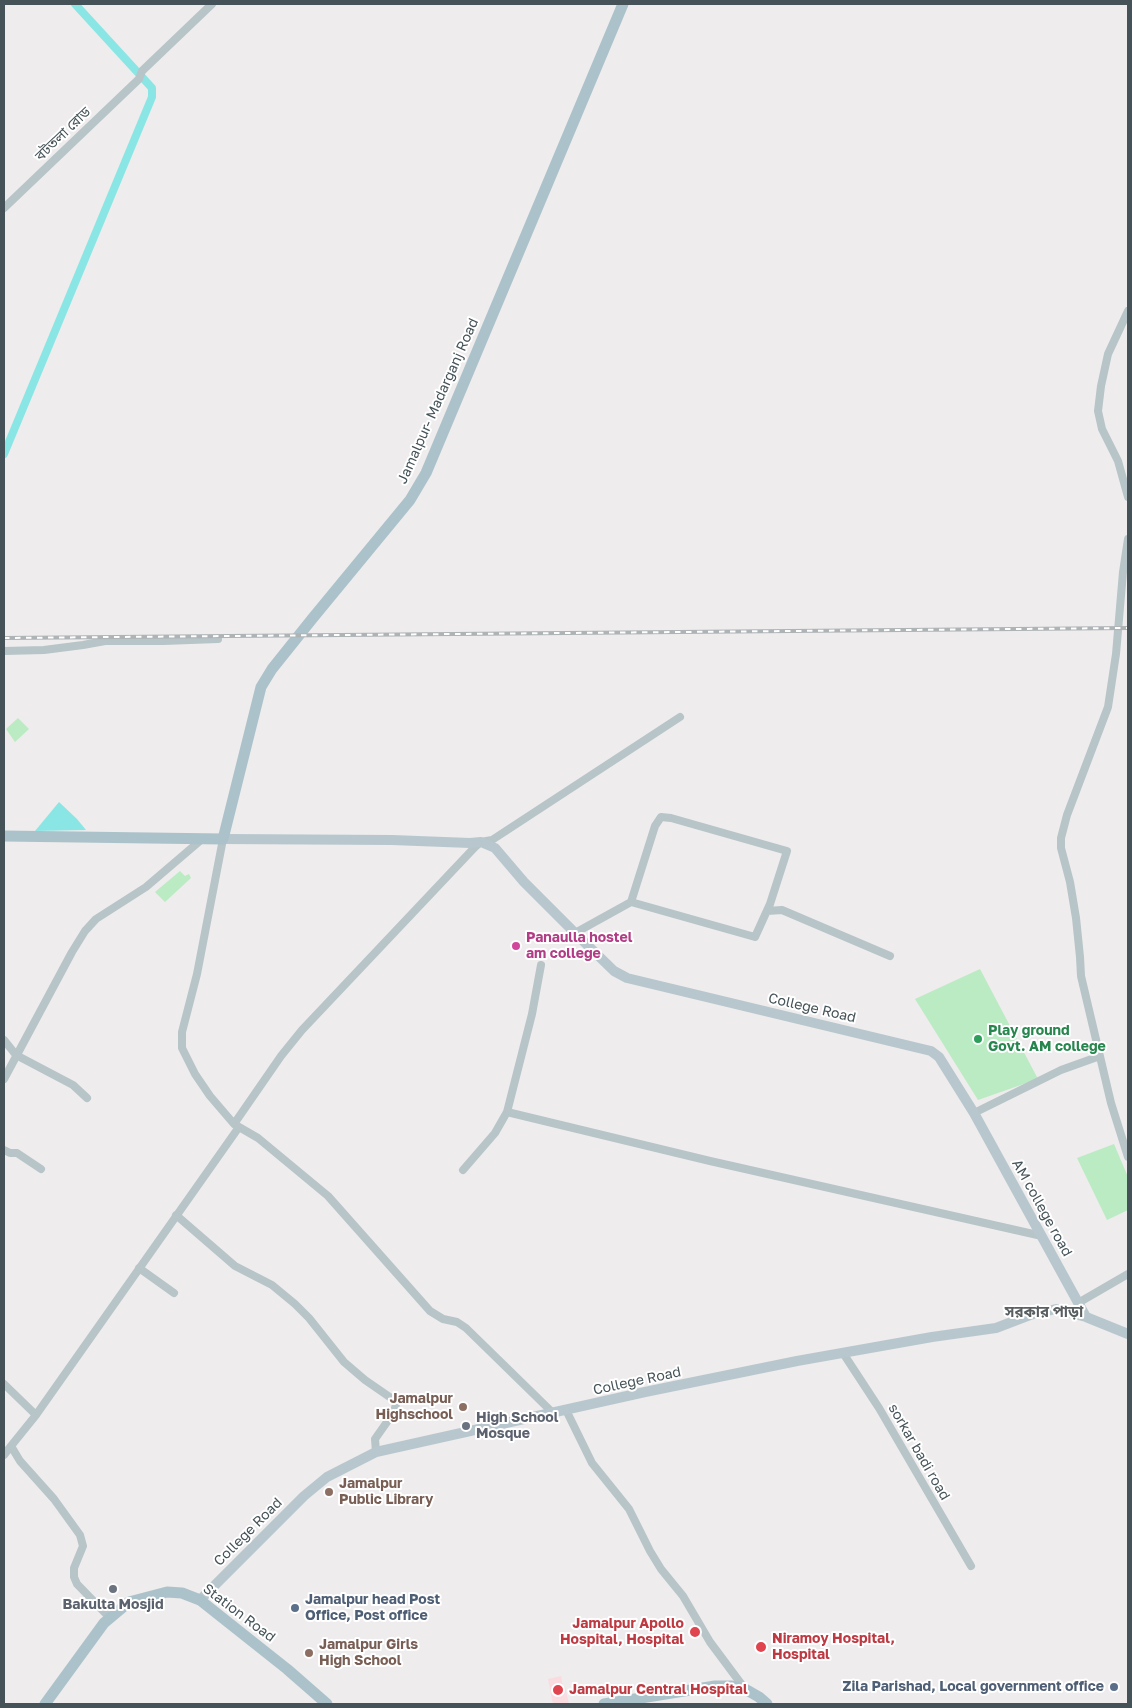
<!DOCTYPE html>
<html>
<head>
<meta charset="utf-8">
<style>
	body { margin:0 }
	#map { position:relative; width:1132px; height:1708px; overflow:hidden; background:#eeecec; font-family:"Golos Text",sans-serif }
	canvas { display:block }
	.frame { position:absolute; inset:0; border:5px solid #455358; pointer-events:none }
</style>
</head>
<body>
<div id="map">
<canvas width="1132" height="1708"></canvas>
<div class="frame"></div>
</div>
<script>
const g = document.querySelector('canvas').getContext('2d');
g.lineJoin = 'round';
function fillPath(path, color) { g.fillStyle = color; g.fill(path, 'evenodd'); }
const shape = rows => new Path2D(rows.map(r => 'M' + r).join(''));
function strokePath(path, color, width, dash) { g.strokeStyle = color; g.lineWidth = width; g.lineCap = dash ? 'butt' : 'round'; g.setLineDash(dash || []); g.stroke(path); }
function drawText(font, color, halo, rows, align = 'center') {
  g.font = font + ' "Golos Text","Noto Sans Bengali",sans-serif'; g.lineWidth = 4; g.setLineDash([]); g.textBaseline = 'middle'; g.strokeStyle = halo; g.fillStyle = color; for (const [text, x, y, turn = 0] of rows) {
    g.save(); g.translate(x, y); g.rotate((+turn || 0) * Math.PI / 180); g.textAlign = isNaN(turn) ? turn : align; if (halo) g.strokeText(text, 0, 0); g.fillText(text, 0, 0); g.restore();
  }
}
const medical = shape([
	[561,1676,563,1687,565,1687,569,1704,553,1704,548,1679]
]);
const green = shape([
	[18,718,29,729,15,742,6,729],
	[180,871,185,876,189,874,191,878,165,902,155,892],
	[980,969,1038,1079,978,1100,915,999],
	[1114,1144,1128,1177,1128,1198,1127,1200,1128,1210,1107,1220,1077,1158]
]);
const water = shape([
	[59,802,77,819,86,830,35,831]
]);
const canal = shape([
	[4,454,152,97,152,88,75,4]
]);
const street = shape([
	[4,208,139,79,142,71,212,4],
	[1128,311,1108,354,1101,386,1098,411,1102,429,1118,461,1128,497],
	[1128,539,1123,572,1116,654,1108,707,1067,815,1061,838,1061,848,1070,882,1076,918,1080,957,1081,976,1111,1103,1128,1157],
	[4,651,44,650,83,645,105,641,163,641,218,639],
	[767,911,782,910,890,956],
	[575,933,631,902,755,937,770,904,787,851,671,818,661,817,655,826,631,902],
	[4,1040,16,1055,73,1085,87,1098],
	[4,1079,72,952,85,931,96,919,146,887,201,840],
	[507,1112,710,1161,1042,1236],
	[974,1113,1061,1070,1100,1056],
	[234,1124,281,1056,302,1030,475,847,481,842,492,840,680,717],
	[239,1127,258,1138,328,1196,430,1311,443,1319,457,1322,466,1328,553,1413],
	[4,1150,10,1153,17,1153,41,1169],
	[463,1170,495,1133,507,1112,532,1014,541,965],
	[176,1215,235,1266,272,1285,295,1304,309,1318,344,1362,365,1380,394,1400,396,1404,394,1412,375,1439,376,1452],
	[139,1268,174,1293],
	[1078,1303,1128,1274],
	[843,1353,879,1408,971,1566],
	[4,1384,36,1415],
	[566,1410,592,1463,629,1509,650,1551,661,1569,683,1596,710,1642,745,1689],
	[4,1455,11,1446],
	[110,1618,77,1584,74,1577,74,1568,83,1546,80,1535,54,1499,20,1461,11,1446,36,1415,239,1127,234,1124,210,1096,195,1074,182,1048,182,1032,197,974,223,839]
]);
const secondary = shape([
	[223,839,392,840,470,843,481,842,495,848,524,882,575,933,614,971,627,978,931,1051,939,1057,974,1113,1086,1317],
	[200,1600,304,1496,327,1477,376,1452,645,1392,797,1361,932,1337,996,1328,1030,1315,1056,1309,1086,1317,1128,1334]
]);
const primary = shape([
	[4,836,223,839,261,687,272,669,312,619,410,500,426,473,623,4],
	[45,1704,104,1623,129,1602,167,1592,182,1593,200,1600,287,1669,327,1704],
	[604,1704,715,1686,732,1686,745,1689,759,1697,767,1704]
]);
const rail = shape([
	[4,638,1128,628]
]);
const markers = [
	[516,946,5,"#d1479c"],
	[978,1039,5,"#2e9e5b"],
	[463,1407,5,"#8d6e63"],
	[466,1426,5,"#6b7280"],
	[329,1492,5,"#8d6e63"],
	[113,1589,5,"#6b7280"],
	[295,1608,5,"#5c6f8a"],
	[695,1632,6,"#e0444e"],
	[761,1647,6,"#e0444e"],
	[309,1653,5,"#8d6e63"],
	[1114,1687,5,"#5c6f8a"],
	[558,1690,6,"#e0444e"]
];
const streetNames = [
	["বটতলা রোড",63,134,-44],
	["Jamalpur- Madarganj Road",438,401,-66],
	["College Road",812,1008,13],
	["AM college road",1042,1208,61],
	["College Road",637,1381,-12],
	["sorkar badi road",919,1452,60],
	["College Road",248,1532,-45],
	["Station Road",239,1613,37]
];
const hotelNames = [
	["Panaulla hostel",526,938],
	["am college",526,954]
];
const leisureNames = [
	["Play ground",988,1031],
	["Govt. AM college",988,1047]
];
const educationNames = [
	["Jamalpur",453,1399,"right"],
	["Highschool",453,1415,"right"],
	["Jamalpur",339,1484],
	["Public Library",339,1500],
	["Jamalpur Girls",319,1645],
	["High School",319,1661]
];
const worshipNames = [
	["High School",476,1418],
	["Mosque",476,1434],
	["Bakulta Mosjid",113,1605,"center"]
];
const serviceNames = [
	["Jamalpur head Post",305,1600],
	["Office, Post office",305,1616],
	["Zila Parishad, Local government office",1104,1687,"right"]
];
const healthNames = [
	["Jamalpur Apollo",684,1624,"right"],
	["Hospital, Hospital",684,1640,"right"],
	["Niramoy Hospital,",772,1639],
	["Hospital",772,1655],
	["Jamalpur Central Hospital",569,1690]
];
const neighbourhoodNames = [
	["সরকার পাড়া",1044,1312]
];
fillPath(medical, '#f9dbe0');
fillPath(green, '#bbebc3');
fillPath(water, '#8ae6e4');
strokePath(canal, '#8ae6e4', 8);
strokePath(street, '#b7c4c8', 8);
strokePath(secondary, '#b8c7cd', 10);
strokePath(primary, '#acc2ca', 11);
strokePath(rail, '#aeb3b6', 4);
strokePath(rail, '#fff', 2, [5.5]);
for (const [x, y, r, color] of markers) { const dot = new Path2D(); dot.arc(x, y, r, 0, 2 * Math.PI); g.fillStyle = color; g.fill(dot); strokePath(dot, '#fff', 2); }
drawText('14px', '#455358', '#fff', streetNames);
drawText('bold 14px', '#b23c85', '#fff', hotelNames, 'left');
drawText('bold 14px', '#27864d', '#fff', leisureNames, 'left');
drawText('bold 14px', '#785e54', '#fff', educationNames, 'left');
drawText('bold 14px', '#5b616d', '#fff', worshipNames, 'left');
drawText('bold 14px', '#4e5e75', '#fff', serviceNames, 'left');
drawText('bold 14px', '#be3a42', '#fff', healthNames, 'left');
drawText('bold 15px', '#595e60', '#fff', neighbourhoodNames);
</script>
</body>
</html>
